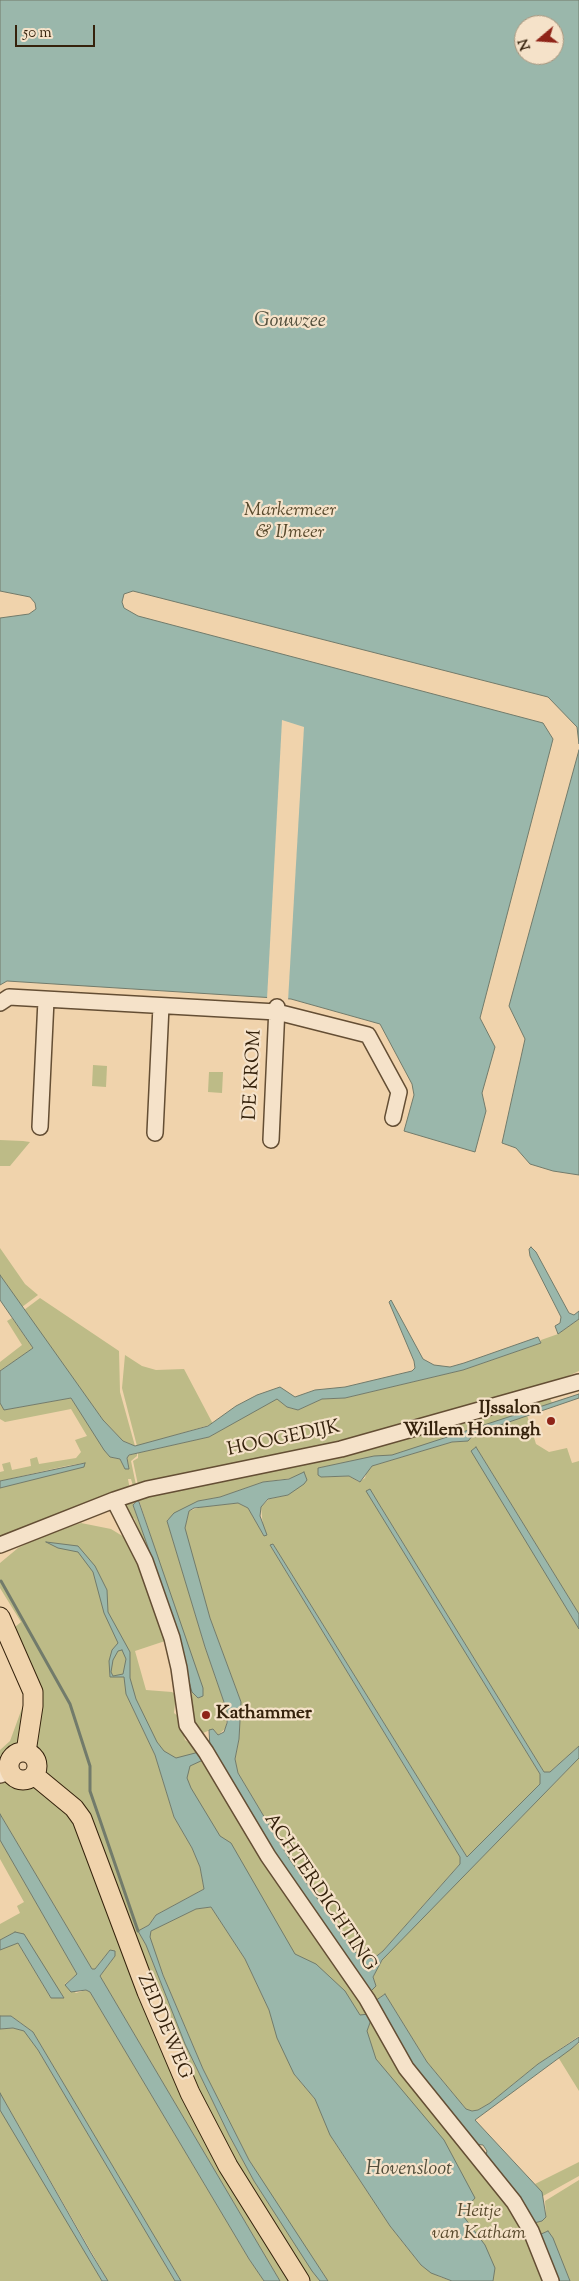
<!DOCTYPE html>
<html>
<head>
<meta charset="utf-8">
<style>
	body { margin:0 }
	#map { position:relative; width:579px; height:2281px; overflow:hidden; background:#f0d3ac; font-family:"Sorts Mill Goudy",serif }
	canvas { display:block }
	.north { position:absolute; left:514px; top:15px; width:50px; height:50px; box-sizing:border-box; background:#f5e2c9; border:1px solid #a8957d; border-radius:50%; rotate:252deg; font-size:14px; font-weight:700; line-height:20px; text-align:center; color:#35220c }
	.north::after { content:''; display:block; margin:auto; width:18px; height:22px; background:#8f2418; clip-path:polygon(50% 0,100% 100%,50% 72%,0 100%) }
	.scale { position:absolute; left:15px; top:25px; width:80px; height:22px; box-sizing:border-box; border:2px solid #35220c; border-top:0; padding-left:6px; font-size:15px; line-height:18px; white-space:nowrap; color:#35220c; -webkit-text-stroke:4px #f5e2c9; paint-order:stroke }
</style>
</head>
<body>
<div id="map">
<canvas width="579" height="2281"></canvas>
<div class="north">N</div>
<div class="scale">50 m</div>
</div>
<script>
const g = document.querySelector('canvas').getContext('2d');
g.lineJoin = 'round';
function fillPath(path, color) { g.fillStyle = color; g.fill(path, 'evenodd'); }
const shape = rows => new Path2D(rows.map(r => 'M' + r).join(''));
function strokePath(path, color, width, dash) { g.strokeStyle = color; g.lineWidth = width; g.lineCap = dash ? 'butt' : 'round'; g.setLineDash(dash || []); g.stroke(path); }
function drawText(font, color, halo, rows, align = 'center') {
  g.font = font + ' "Sorts Mill Goudy",serif'; g.lineWidth = 4.5; g.setLineDash([]); g.textBaseline = 'middle'; g.strokeStyle = halo; g.fillStyle = color; for (const [text, x, y, turn = 0] of rows) {
    g.save(); g.translate(x, y); g.rotate((+turn || 0) * Math.PI / 180); g.textAlign = isNaN(turn) ? turn : align; if (halo) g.strokeText(text, 0, 0); g.fillText(text, 0, 0); g.restore();
  }
}
const green = shape([
	[93,1065,107,1066,106,1087,92,1086],
	[209,1072,223,1072,222,1093,208,1092],
	[0,1140,23,1141,30,1142,10,1166,0,1166],
	[0,1248,25,1284,38,1295,22,1307,0,1275],
	[40,1298,119,1351,120,1392,135,1446,123,1441,103,1420,24,1310],
	[12,1318,33,1348,0,1371,0,1362,22,1345,7,1321],
	[579,1319,579,1371,553,1383,405,1428,138,1485,133,1461,138,1458,138,1453,209,1437,277,1398,287,1407,298,1410,322,1399,345,1398,463,1370,541,1343,541,1340,558,1334],
	[125,1355,142,1366,156,1370,184,1369,213,1424,137,1446,122,1388],
	[549,1396,552,1403,444,1439,386,1457,377,1456,318,1468,321,1477,349,1476,359,1482,365,1478,367,1471,372,1466,452,1442,465,1441,474,1434,527,1415,536,1444,549,1452,567,1448,572,1463,579,1461,579,1614,476,1447,472,1451,579,1629,579,1746,550,1772,544,1772,379,1504,370,1490,367,1492,540,1774,540,1784,467,1857,273,1544,270,1545,460,1857,460,1864,383,1951,373,1959,365,1958,356,1953,290,1860,238,1773,235,1759,239,1739,241,1702,210,1618,186,1538,185,1528,189,1511,201,1507,238,1503,248,1508,264,1536,261,1507,269,1499,288,1495,292,1478,263,1482,220,1497,198,1501,167,1520,205,1647,227,1711,226,1728,218,1735,213,1729,203,1733,195,1730,188,1704,192,1695,171,1622,134,1518,130,1518,125,1504,134,1501,133,1505,159,1578,192,1692,198,1698,203,1696,138,1497],
	[71,1398,110,1457,120,1459,125,1469,129,1469,127,1456,137,1453,137,1456,131,1461,136,1485,134,1489,131,1479,128,1479,130,1490,5,1537,0,1536,0,1488,84,1467,84,1463,66,1466,0,1481,0,1472,4,1471,2,1464,10,1462,12,1470,31,1466,30,1459,37,1457,39,1464,76,1458,81,1452,75,1440,87,1436,71,1409,5,1422,0,1419,0,1403,4,1410],
	[81,1523,111,1529,124,1537,138,1555,168,1640,135,1651,146,1690,172,1692,176,1695,174,1713,179,1717,185,1740,192,1744,497,2187,521,2225,545,2281,470,2281,126,1694,155,1755,174,1817,192,1848,200,1867,204,1889,156,1915,149,1925,138,1931,146,1945,185,2044,229,2135,254,2181,320,2281,308,2281,263,2213,180,2057,95,1835,44,1773,43,1760,36,1746,38,1687,15,1627,21,1622,0,1588,0,1563,18,1548,46,1534],
	[5,1650,27,1695,20,1740,6,1754,0,1765,0,1750,10,1741,25,1700],
	[579,1758,579,2036,538,2064,490,2103,478,2110,472,2111,466,2109,427,2062,385,1994,375,2001,370,1992,376,1986,373,1978,376,1969,386,1955],
	[0,1781,18,1786,35,1787,73,1816,122,1947,294,2281,280,2281,100,1976,115,1956,110,1950,95,1969,92,1969,0,1814],
	[0,1840,77,1974,65,1984,76,1993,86,1990,90,1992,249,2259,264,2281,181,2281,33,2032,11,2016,0,2016,0,1950,14,1943,18,1943,51,1998,64,1998,15,1932,0,1940,0,1924,20,1913,17,1906,24,1902,0,1859],
	[211,1907,245,1959,269,2010,294,2074,315,2099,333,2140,390,2226,421,2265,440,2277,452,2281,328,2281,276,2204,249,2160,203,2069,147,1937,153,1929,169,1922,196,1909],
	[13,2028,25,2031,38,2050,175,2281,108,2281,0,2093,0,2029],
	[579,2043,579,2091,558,2057],
	[0,2110,5,2116,102,2281,0,2281],
	[579,2162,579,2176,543,2196,535,2184],
	[579,2180,579,2281,570,2281,548,2231,539,2235,534,2223,542,2221,546,2217,545,2201]
]);
const water = shape([
	[0,0,579,0,579,744,577,727,548,697,133,591,124,594,122,602,124,608,138,616,543,723,553,739,480,1018,495,1047,482,1093,486,1111,475,1152,404,1131,414,1095,412,1084,380,1024,291,999,7,981,0,985,0,618,29,614,36,609,35,603,30,597,0,591,0,0],
	[524,25,554,25,554,55,524,55,524,25],
	[579,750,579,1175,553,1171,530,1164,516,1148,502,1143,525,1039,509,1006,579,750],
	[531,1247,536,1252,569,1313,574,1315,579,1311,579,1319,558,1334,555,1326,560,1323,561,1317,530,1256,529,1249,531,1247],
	[0,1275,103,1420,123,1441,135,1446,208,1426,236,1406,257,1395,280,1387,295,1397,315,1390,345,1387,412,1371,415,1368,414,1361,389,1302,391,1300,423,1359,434,1365,450,1367,464,1363,538,1337,541,1343,463,1370,345,1398,322,1399,298,1410,287,1407,277,1399,209,1437,129,1455,127,1458,129,1469,125,1469,120,1459,110,1457,104,1450,71,1398,4,1410,0,1403,0,1371,33,1348,0,1300,0,1275],
	[579,1394,579,1398,474,1434,468,1441,452,1442,372,1466,360,1482,349,1476,321,1477,318,1475,318,1468,374,1456,392,1455,579,1394],
	[476,1447,579,1614,579,1629,471,1451,476,1447],
	[85,1463,84,1467,0,1488,0,1481,85,1463],
	[304,1472,307,1480,304,1484,288,1495,268,1499,261,1507,260,1516,267,1535,264,1536,248,1508,238,1503,194,1508,189,1511,185,1528,210,1618,241,1702,239,1739,235,1759,238,1773,290,1860,356,1953,373,1959,383,1951,460,1864,460,1857,270,1545,273,1544,467,1857,540,1784,540,1774,366,1491,370,1489,379,1504,544,1772,550,1772,579,1746,579,1758,382,1960,373,1977,376,1986,370,1992,287,1872,210,1748,209,1730,213,1729,218,1735,224,1732,227,1723,227,1711,205,1647,167,1521,174,1513,198,1501,220,1497,263,1482,289,1479,304,1472],
	[138,1499,203,1688,203,1696,198,1698,192,1692,159,1578,133,1505,138,1499],
	[46,1542,78,1546,95,1566,107,1590,108,1612,130,1652,130,1678,136,1699,157,1742,164,1751,176,1758,199,1752,203,1760,190,1766,187,1778,191,1788,220,1836,231,1843,295,1954,316,1964,345,1991,360,2015,369,2014,371,2020,367,2031,376,2059,444,2140,475,2198,467,2207,464,2217,485,2245,495,2268,493,2281,452,2281,431,2273,421,2265,390,2226,330,2135,315,2099,294,2074,277,2038,269,2010,245,1959,211,1907,196,1909,151,1931,150,1937,163,1975,203,2069,249,2160,328,2281,320,2281,312,2271,254,2181,229,2135,185,2044,146,1945,138,1931,149,1925,156,1915,204,1889,200,1867,192,1848,174,1817,155,1755,126,1694,124,1677,110,1677,109,1661,112,1650,118,1643,104,1613,93,1572,78,1552,58,1548,46,1542],
	[122,1650,126,1659,123,1674,113,1676,111,1672,113,1660,118,1651,122,1650],
	[0,1814,92,1969,95,1969,110,1950,115,1951,115,1956,100,1976,280,2281,264,2281,249,2259,90,1992,86,1990,71,1992,65,1985,77,1974,0,1840,0,1814],
	[15,1932,24,1934,64,1998,51,1998,18,1943,0,1950,0,1940,15,1932],
	[385,1994,427,2062,466,2109,472,2111,478,2110,490,2103,538,2064,579,2037,579,2042,571,2049,475,2120,542,2192,546,2217,542,2221,534,2223,485,2158,487,2151,483,2145,475,2144,415,2071,375,2001,385,1994],
	[0,2016,11,2016,33,2032,181,2281,175,2281,38,2050,24,2031,13,2028,0,2029,0,2016],
	[0,2093,91,2253,108,2281,102,2281,0,2110,0,2093],
	[548,2231,553,2238,570,2281,556,2281,539,2235,548,2231]
]);
const pier = shape([
	[282,720,304,727,288,1001,267,999]
]);
const stream = shape([
	[1,1581,70,1704,90,1766,90,1791,138,1931]
]);
const minor = shape([
	[0,1003,9,997,277,1012,368,1035,399,1092,393,1118],
	[40,1127,46,1000],
	[155,1133,161,1006],
	[271,1140,277,1007],
	[114,1500,145,1561,172,1638,179,1668,187,1725,206,1752,268,1856,367,1999,406,2068,514,2202,531,2231,551,2281],
	[0,1545,114,1500,147,1489,341,1449,579,1382],
	[0,1775,10,1772]
]);
const major = shape([
	[0,1617,33,1692,33,1706,26,1752],
	'9 1766a14 14 0 1 1 28 0a14 14 0 1 1-28 0Z',
	[34,1775,74,1808,82,1819,147,1992,190,2093,228,2166,300,2281]
]);
const markers = [
	[551,1421,5,"#8f2418"],
	[206,1715,5,"#8f2418"]
];
const parkNames = [
	["Markermeer",290,512],
	["& IJmeer",290,534],
	["Heitje",479,2213],
	["van Katham",479,2235]
];
const streetNames = [
	["DE KROM",254,1075,-87],
	["HOOGEDIJK",284,1440,-12],
	["ACHTERDICHTING",319,1893,56],
	["ZEDDEWEG",163,2027,67]
];
const poiNames = [
	["IJssalon",541,1410],
	["Willem Honingh",541,1432],
	["Kathammer",216,1715,"left"]
];
const waterNames = [
	["Gouwzee",290,323],
	["Hovensloot",409,2171]
];
fillPath(green, '#bdbb87');
fillPath(water, '#9ab7ab');
strokePath(water, '#727b6b', 1);
fillPath(pier, '#f0d3ac');
strokePath(stream, '#727b6b', 3);
strokePath(minor, '#644e34', 18);
strokePath(major, '#35220c', 21);
strokePath(minor, '#f5e2c9', 15);
strokePath(major, '#f0d3ac', 19);
for (const [x, y, r, color] of markers) { const dot = new Path2D(); dot.arc(x, y, r, 0, 2 * Math.PI); g.fillStyle = color; g.fill(dot); strokePath(dot, '#f5e2c9', 2); }
drawText('italic 19px', '#57482b', '#f5e2c9', parkNames);
drawText('19px', '#35220c', '#f5e2c9', streetNames);
drawText('bold 19px', '#35220c', '#f5e2c9', poiNames, 'right');
drawText('italic 20px', '#534f3c', '#f5e2c9', waterNames);
</script>
</body>
</html>
